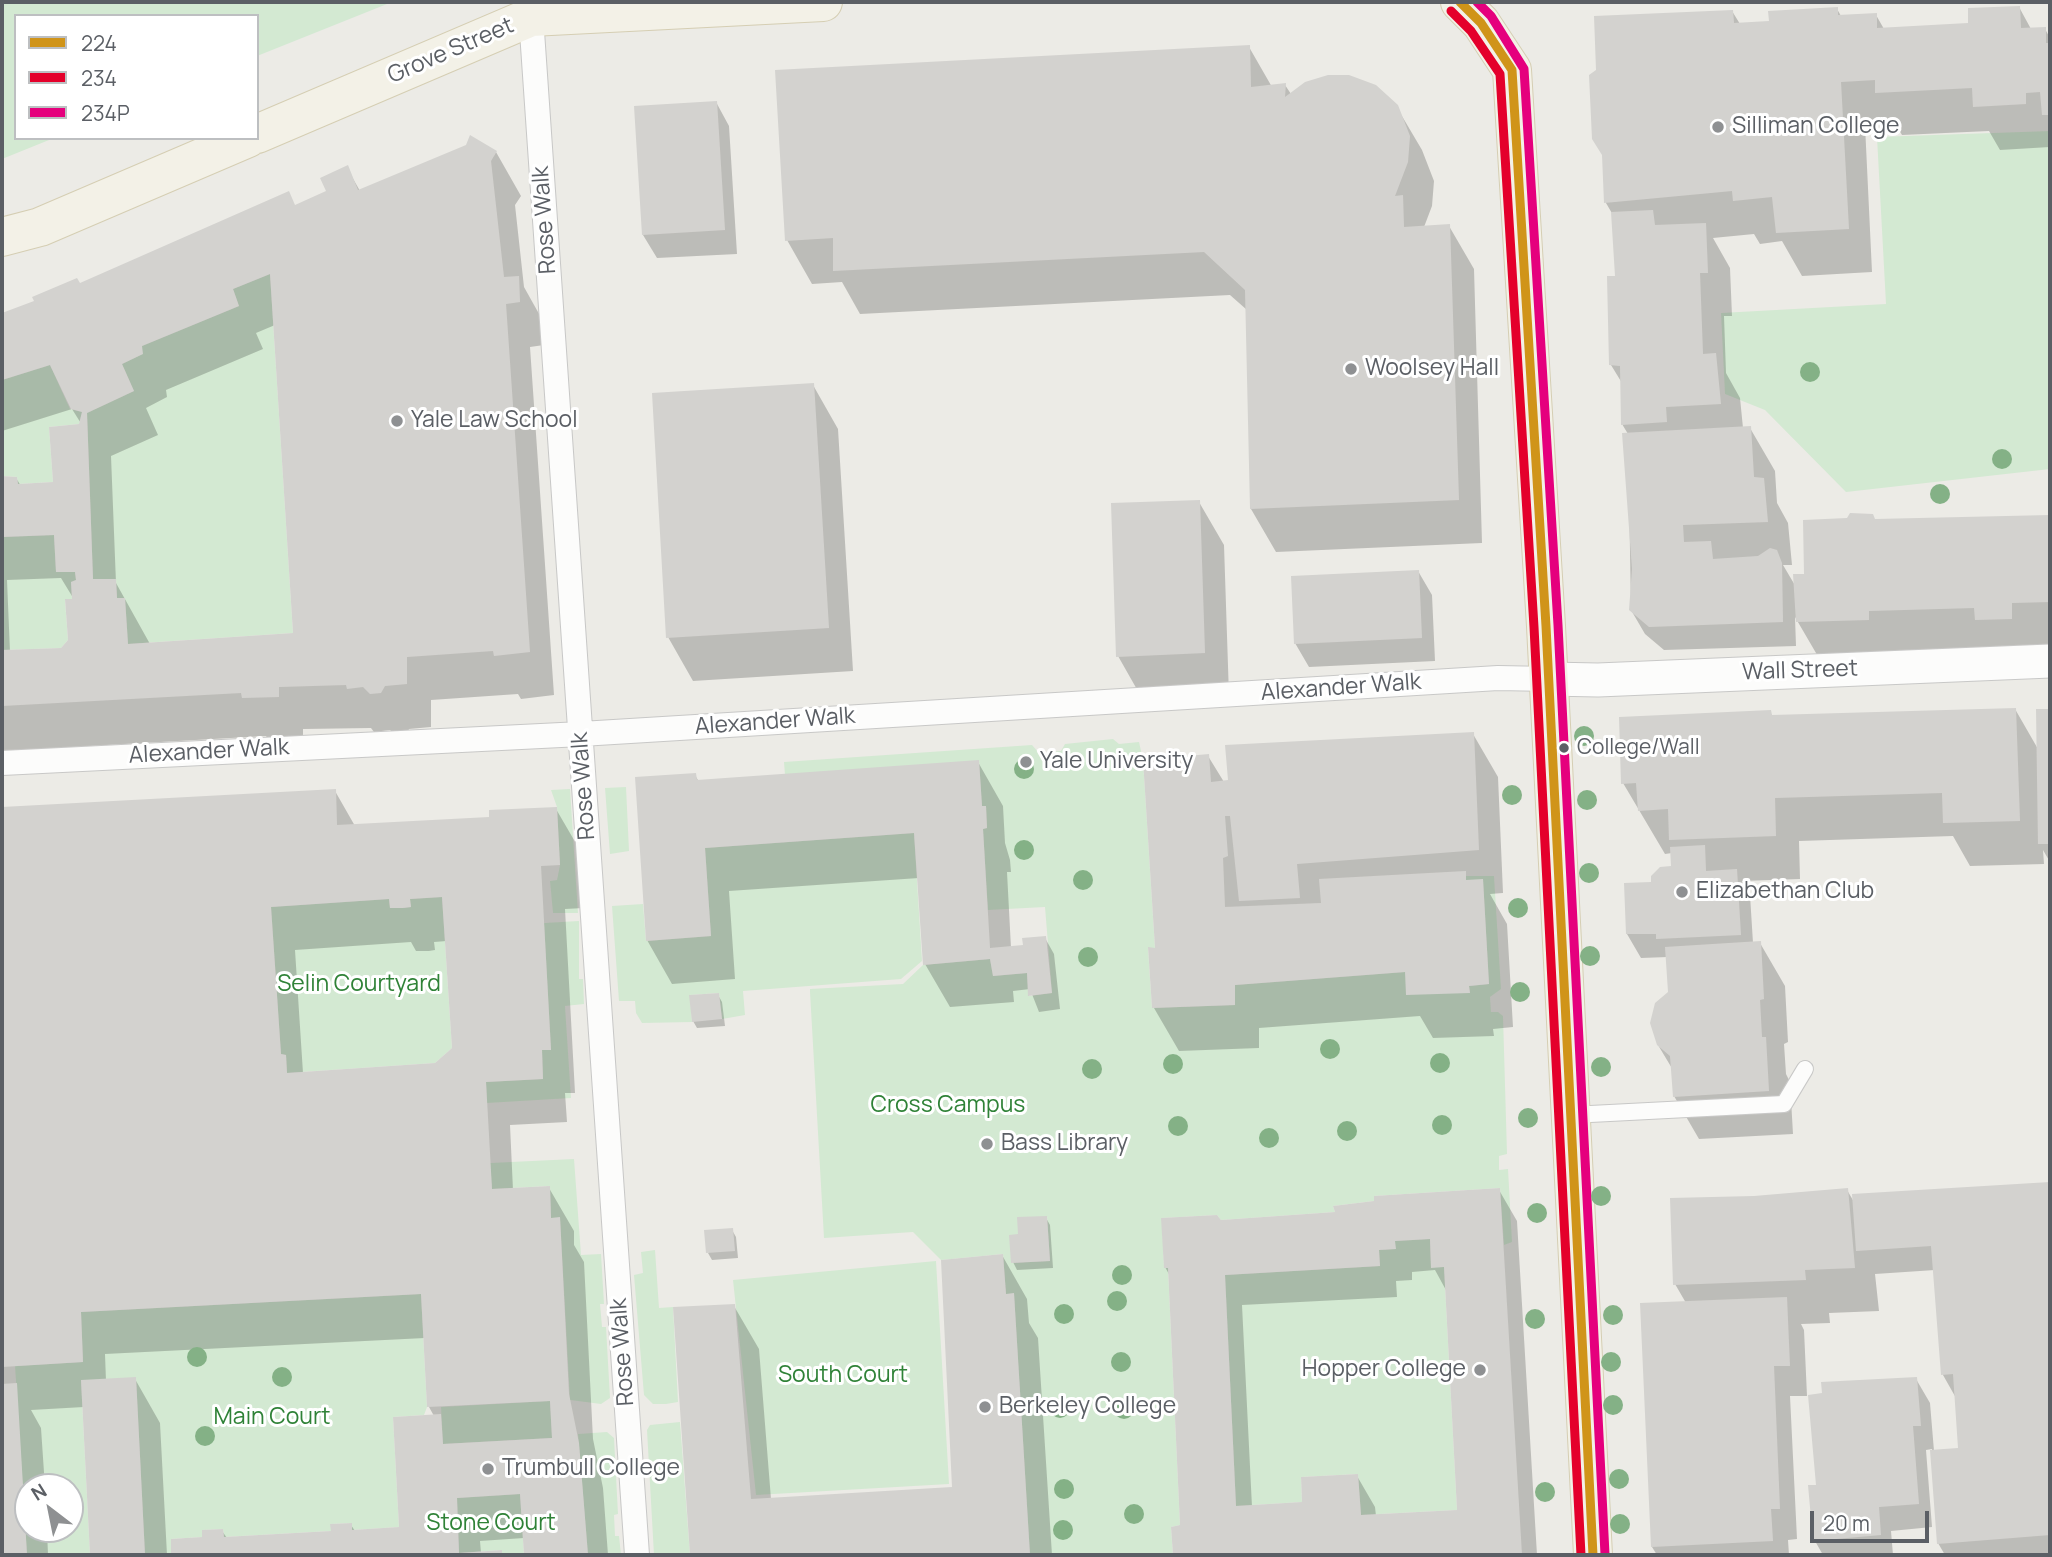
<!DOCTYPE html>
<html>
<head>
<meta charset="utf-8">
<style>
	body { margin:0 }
	#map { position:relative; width:2052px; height:1557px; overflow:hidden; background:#ecebe6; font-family:Manrope,sans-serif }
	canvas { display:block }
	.frame { position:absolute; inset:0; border:4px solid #5b5f65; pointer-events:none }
	.legend { position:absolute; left:14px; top:14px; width:245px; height:126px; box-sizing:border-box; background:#fff; border:2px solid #bdbfc1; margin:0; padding:9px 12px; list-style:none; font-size:21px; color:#5b5f65 }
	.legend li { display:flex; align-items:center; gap:14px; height:35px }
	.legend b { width:35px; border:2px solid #bdbfc1 }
	.north { position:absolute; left:14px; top:1473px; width:70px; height:70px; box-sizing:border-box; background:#fff; border:2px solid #bdbfc1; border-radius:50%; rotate:328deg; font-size:19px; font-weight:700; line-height:28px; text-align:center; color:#5b5f65 }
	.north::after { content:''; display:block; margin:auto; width:24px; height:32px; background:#8e9092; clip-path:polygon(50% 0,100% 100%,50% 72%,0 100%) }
	.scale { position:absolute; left:1810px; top:1511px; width:119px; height:32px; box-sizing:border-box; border:4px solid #5b5f65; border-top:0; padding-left:9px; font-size:21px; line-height:24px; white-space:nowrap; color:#5b5f65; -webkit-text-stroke:5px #fff; paint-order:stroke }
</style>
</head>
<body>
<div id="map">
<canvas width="2052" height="1557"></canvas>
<div class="frame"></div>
<ul class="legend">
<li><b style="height:9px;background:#d09419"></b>224</li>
<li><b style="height:9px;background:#e4002b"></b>234</li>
<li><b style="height:9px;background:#e5007d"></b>234P</li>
</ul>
<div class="north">N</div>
<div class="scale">20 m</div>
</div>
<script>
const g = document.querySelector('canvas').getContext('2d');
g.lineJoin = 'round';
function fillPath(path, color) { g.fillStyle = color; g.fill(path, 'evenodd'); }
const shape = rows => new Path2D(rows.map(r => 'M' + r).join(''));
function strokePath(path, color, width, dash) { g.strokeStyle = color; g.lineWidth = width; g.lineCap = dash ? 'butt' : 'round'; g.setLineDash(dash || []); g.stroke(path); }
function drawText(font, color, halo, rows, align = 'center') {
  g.font = font + ' Manrope,sans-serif'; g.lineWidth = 6; g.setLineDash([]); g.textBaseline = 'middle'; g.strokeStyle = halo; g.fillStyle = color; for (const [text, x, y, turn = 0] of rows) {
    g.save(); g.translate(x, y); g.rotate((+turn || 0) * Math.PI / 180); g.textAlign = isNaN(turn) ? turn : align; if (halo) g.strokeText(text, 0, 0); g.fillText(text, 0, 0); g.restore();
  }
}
const green = shape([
	[2,2,392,2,257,56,257,16,16,16,16,138,54,138,2,159],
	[2050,131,2050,469,1846,492,1765,410,1725,394,1721,313,1886,304,1877,137],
	[270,274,293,633,128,644,125,598,117,598,116,580,93,579,87,413,134,391,122,364,142,354,142,346,239,306,233,289],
	[50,365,70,409,82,412,79,424,49,427,53,482,18,484,17,477,2,476,2,380],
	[54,535,56,572,75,572,76,580,71,582,72,599,65,600,68,640,61,648,2,650,2,537],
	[1113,739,1119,744,1139,742,1143,760,1155,948,1148,948,1152,1008,1235,1005,1235,985,1405,972,1470,992,1469,986,1489,984,1483,880,1466,880,1466,876,1494,876,1501,989,1490,997,1491,1012,1498,1012,1503,1016,1507,1154,1499,1156,1499,1170,1508,1169,1512,1242,1504,1245,1500,1188,1374,1196,1374,1201,1333,1206,1335,1212,1221,1220,1217,1215,1162,1218,1164,1267,1168,1268,1180,1525,1171,1527,1173,1555,1030,1555,1014,1294,1006,1294,1003,1254,941,1260,913,1232,824,1238,810,992,810,989,903,984,923,965,990,959,993,976,1027,973,1029,996,1052,993,1045,907,988,910,983,829,987,828,986,806,982,806,979,761,785,775,784,762,1032,745,1039,753,1061,751,1065,744],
	[1047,1216,1050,1261,1011,1263,1018,1234],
	[626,787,629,851,610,854,605,788],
	[570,789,578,913,553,913,550,881,557,880,560,865,557,807,551,790],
	[914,833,922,961,901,979,743,991,745,1015,722,1019,719,993,690,995,692,1022,642,1023,636,1013,635,1001,619,1001,612,906,643,904,646,941,711,936,705,848],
	[442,897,452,1048,435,1063,287,1073,286,1055,281,1054,271,907,389,899,390,908,403,908,411,907,410,899],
	[579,921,579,979,583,979,584,1004,565,1006,571,1098,487,1103,486,1082,543,1079,542,1050,551,1050,544,923],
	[574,1159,581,1255,601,1254,604,1304,600,1304,602,1327,606,1327,610,1398,601,1404,570,1400,560,1218,551,1218,550,1186,492,1189,490,1163],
	[1430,1239,1431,1267,1444,1267,1457,1510,1361,1515,1358,1474,1301,1477,1302,1502,1236,1506,1225,1275,1380,1266,1379,1250,1395,1249,1395,1241],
	[655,1250,659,1308,673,1307,678,1402,666,1404,653,1404,644,1395,634,1275,643,1273,641,1252],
	[936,1261,949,1484,756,1495,733,1280],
	[421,1294,427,1407,424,1415,393,1417,399,1527,352,1530,352,1523,331,1524,331,1531,224,1537,223,1529,203,1530,202,1537,171,1539,171,1555,145,1555,136,1378,81,1381,90,1555,27,1555,15,1366,83,1362,81,1312],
	[28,1487,70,1487,70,1529,28,1529],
	[550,1401,552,1438,443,1444,441,1407],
	[680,1422,690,1555,654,1555,647,1430,650,1425],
	[607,1432,614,1438,618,1514,614,1515,615,1536,619,1536,621,1555,588,1555,578,1434],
	[520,1494,524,1555,502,1555,502,1550,459,1553,457,1498]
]);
const shadow = shape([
	[2019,7,2031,29,2045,29,2050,38,2050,147,2000,150,1989,131,1902,135,1895,123,1865,125,1872,272,1802,276,1782,241,1760,244,1754,234,1713,238,1730,268,1732,316,1724,316,1726,373,1740,398,1743,428,1750,428,1775,471,1777,503,1788,523,1792,565,1783,565,1796,587,1875,521,2050,517,2050,646,1823,665,1795,617,1796,646,1664,650,1645,634,1631,610,1628,434,1622,424,1622,383,1611,365,1617,277,1613,215,1606,203,1604,157,1732,11,1740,24,1770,23,1837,9,1841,16,1876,15,1884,29,1970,25],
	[1249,47,1272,87,1285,85,1291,94,1396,106,1422,150,1434,181,1432,206,1424,227,1449,226,1474,269,1482,543,1276,552,1251,509,1247,310,1230,295,860,314,842,282,812,284,787,240],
	[716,102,729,126,737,254,657,258,643,235],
	[496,152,521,196,515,205,524,287,543,321,544,345,530,347,554,695,521,699,518,694,431,700,431,727,409,729,406,736,397,736,390,730,374,732,371,728,303,729,303,740,269,741,266,736,2,751,2,478,16,478,21,486,55,484,82,425,72,409,2,431,2,315,296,207,328,191,347,168,360,191],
	[275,325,295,635,150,644,116,583,111,456,158,435,146,408,167,397,166,390,263,349,256,333],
	[61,578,75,601,70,641,62,649,10,652,7,580],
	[813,385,838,429,853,671,693,681,668,637],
	[1199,502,1224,545,1229,696,1143,700,1118,656],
	[1418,571,1432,595,1435,661,1309,667,1295,643],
	[2015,709,2038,749,2037,711,2050,711,2050,862,2043,850,2044,864,1970,866,1953,836,1799,841,1800,879,1742,881,1750,895,1753,943,1760,943,1785,986,1788,1042,1784,1044,1786,1074,1790,1082,1793,1134,1699,1139,1674,1096,1673,1070,1658,1045,1670,993,1668,957,1641,958,1627,934,1653,884,1673,868,1672,853,1665,854,1623,783,1770,712,1773,717],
	[1473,734,1498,777,1503,893,1490,894,1507,924,1513,1027,1493,1029,1494,1036,1433,1038,1420,1016,1259,1028,1259,1048,1179,1051,1154,1008,1157,949,1208,756,1224,782],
	[978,762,1003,806,1005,843,1010,860,1011,872,1007,872,1011,948,1025,947,1045,938,1054,954,1060,1009,1039,1012,1030,989,1013,991,1014,1002,950,1007,925,964,919,878,729,891,735,979,672,984,647,940,695,775,699,782],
	[335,791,355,826,491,818,556,809,581,852,584,908,565,909,575,1093,565,1093,567,1122,510,1125,513,1190,549,1188,574,1231,574,1245,584,1262,593,1439,603,1488,608,1555,525,1555,524,1538,480,1541,481,1553,501,1552,503,1555,173,1555,172,1540,204,1538,222,1531,227,1538,333,1532,351,1525,355,1531,401,1528,434,1416,429,1407,425,1338,105,1354,106,1381,135,1379,160,1423,167,1555,92,1555,84,1407,31,1410,41,1428,45,1487,28,1487,28,1529,47,1529,48,1555,2,1555,2,809],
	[447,941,453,1049,436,1064,303,1073,295,950,411,942,416,951,429,951,435,950,434,942],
	[718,995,722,1002,725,1026,697,1028,693,1021],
	[2050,1184,2050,1555,1945,1555,1938,1543,1932,1449,1926,1450,1932,1527,1891,1531,1893,1555,1823,1555,1815,1541,1818,1486,1916,1379,1930,1403,1934,1451,1959,1449,1956,1398,1943,1375,1935,1270,1875,1274,1879,1311,1829,1313,1830,1323,1801,1324,1804,1330,1807,1396,1790,1396,1797,1539,1788,1540,1789,1555,1657,1555,1652,1547,1686,1303,1675,1284,1754,1197,1847,1190,1854,1202,1854,1196],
	[1499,1190,1517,1221,1537,1555,1174,1555,1173,1529,1182,1527,1170,1276,1165,1267,1221,1222,1337,1214,1375,1203],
	[1435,1270,1447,1292,1459,1511,1376,1516,1375,1507,1357,1476,1304,1504,1252,1507,1242,1305,1397,1297,1396,1281,1412,1280,1412,1272],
	[1046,1218,1050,1225,1053,1268,1017,1270,1013,1262,1020,1236],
	[732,1230,736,1237,738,1258,712,1260,708,1253],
	[1002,1255,1027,1299,1029,1323,1038,1338,1052,1555,692,1555,675,1309,734,1306,759,1349,771,1499,954,1489]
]);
const building = shape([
	[2020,6,2021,28,2046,27,2046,43,2050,43,2050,115,2042,115,2040,92,2026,93,2026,104,1973,107,1972,88,1875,93,1875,80,1841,82,1849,229,1776,233,1772,197,1733,201,1732,191,1604,203,1602,155,1592,139,1589,75,1596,70,1594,16,1733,10,1734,23,1769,21,1768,11,1838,7,1838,15,1877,13,1877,28,1968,23,1968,8],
	[1250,45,1251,87,1286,83,1285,97,1305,82,1328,75,1349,75,1376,85,1398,105,1410,136,1408,162,1395,196,1403,195,1404,227,1450,224,1459,500,1250,509,1245,290,1204,252,833,271,833,238,785,241,775,70],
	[717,101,725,230,642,235,634,106],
	[470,135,497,151,491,161,504,277,519,276,520,302,506,304,530,652,494,656,493,651,407,657,407,684,385,686,381,693,370,694,363,687,347,689,346,685,279,687,279,697,242,698,241,693,2,706,2,650,61,648,68,640,65,599,72,599,71,582,76,580,75,572,56,572,54,535,2,537,2,476,17,477,18,484,53,482,49,427,79,424,82,412,71,409,50,365,2,380,2,313,34,301,32,297,77,278,80,283,289,191,295,205,326,191,320,178,348,165,358,190,466,145],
	[270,274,293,633,128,644,125,598,117,598,116,579,93,579,87,413,134,391,122,364,143,354,142,346,239,306,233,289],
	[1653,210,1655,225,1706,223,1708,273,1700,273,1703,354,1716,353,1721,404,1666,407,1667,422,1621,425,1620,366,1609,365,1607,276,1615,276,1611,212],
	[814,383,829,628,666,638,652,393],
	[1751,426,1754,477,1764,478,1768,522,1683,525,1684,542,1711,541,1713,559,1758,556,1770,548,1777,550,1782,563,1783,622,1649,627,1629,610,1632,569,1622,433],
	[1200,500,1205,653,1116,657,1111,503],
	[1850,513,1873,514,1875,519,2050,515,2050,602,2012,603,2012,619,1975,620,1974,608,1869,611,1869,620,1796,622,1793,574,1804,574,1803,520,1847,518],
	[1419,570,1422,638,1294,644,1291,576],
	[2016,708,2020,821,1943,823,1942,793,1775,798,1776,836,1669,840,1668,809,1638,811,1636,783,1621,784,1619,717,1771,710,1772,715],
	[2036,709,2050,709,2050,844,2038,844],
	[1474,732,1479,850,1297,864,1300,898,1239,901,1230,816,1225,816,1228,856,1223,858,1225,907,1321,903,1319,879,1466,871,1466,880,1483,879,1489,984,1469,986,1470,993,1406,995,1405,972,1235,985,1235,1005,1152,1008,1148,947,1155,948,1143,760,1209,754,1211,782,1228,780,1225,745],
	[979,760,982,806,986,806,987,828,983,829,990,948,1023,945,1022,938,1046,936,1052,993,1028,996,1027,973,993,976,990,959,923,965,914,833,705,848,711,936,646,941,635,777,696,773,697,780],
	[336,789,337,825,489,817,489,810,557,807,560,865,541,866,551,1050,542,1050,543,1079,486,1082,492,1189,550,1186,551,1218,560,1217,569,1394,579,1443,588,1555,524,1555,520,1494,457,1498,459,1553,502,1550,502,1555,171,1555,171,1539,202,1537,202,1530,223,1529,224,1537,331,1531,330,1524,352,1523,352,1530,399,1527,393,1417,441,1414,443,1444,552,1438,550,1401,427,1407,421,1294,81,1312,83,1362,2,1367,2,807],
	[442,897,452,1048,435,1063,287,1073,286,1055,281,1054,271,907,389,899,390,908,403,908,411,907,410,899],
	[1705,845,1706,871,1737,869,1741,935,1656,939,1656,934,1626,934,1624,883,1651,882,1651,876,1660,867,1671,866,1670,847],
	[1761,941,1764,999,1760,1000,1762,1037,1766,1037,1769,1091,1673,1097,1670,1056,1657,1045,1650,1023,1655,1003,1668,992,1665,947],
	[719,993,722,1019,692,1022,689,995],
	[2050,1182,2050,1535,1937,1544,1930,1450,1958,1448,1953,1374,1941,1375,1931,1246,1856,1251,1852,1194],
	[1500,1188,1522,1555,1173,1555,1171,1527,1180,1525,1168,1268,1164,1268,1161,1218,1217,1215,1221,1220,1335,1212,1333,1206,1374,1201,1374,1196],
	[1430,1239,1431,1268,1444,1267,1457,1510,1361,1515,1358,1474,1301,1477,1302,1502,1236,1506,1225,1275,1380,1266,1379,1250,1396,1249,1395,1241],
	[1848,1188,1855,1268,1805,1270,1806,1280,1673,1285,1670,1198,1754,1196],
	[1047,1216,1050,1261,1011,1263,1009,1235,1018,1234,1017,1217],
	[733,1228,735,1251,706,1253,704,1230],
	[1003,1254,1006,1294,1014,1293,1030,1555,690,1555,673,1307,735,1304,751,1499,952,1487,941,1260],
	[1787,1297,1790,1366,1774,1366,1780,1509,1771,1509,1773,1541,1651,1547,1640,1303],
	[136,1377,145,1555,90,1555,81,1380],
	[1917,1377,1921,1426,1913,1426,1919,1504,1879,1507,1881,1535,1813,1541,1808,1485,1816,1485,1808,1395,1822,1393,1821,1382],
	[17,1383,27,1555,2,1555,2,1384]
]);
const service = shape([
	[1571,1115,1784,1104,1805,1069]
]);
const pedestrian = shape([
	[531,17,637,1555],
	[2,763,581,734,1498,678,1549,679]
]);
const minor = shape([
	[1549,679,1598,680,2050,661]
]);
const primary = shape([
	[1460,2,1481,23,1512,70,1546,626,1593,1555],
	[257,134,531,17,823,2],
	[2,237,40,227,248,138]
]);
const bus1 = shape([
	[1460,2,1481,23,1512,70,1546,626,1593,1555]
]);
const bus2 = shape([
	[1451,11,1471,31,1500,74,1534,627,1581,1555]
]);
const bus3 = shape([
	[1477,2,1491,16,1524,69,1558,625,1605,1554]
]);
const trees = [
	[1810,372],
	[2002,459],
	[1940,494],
	[1584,736],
	[1024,769],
	[1512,795],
	[1587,800],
	[1024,850],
	[1589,873],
	[1083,880],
	[1518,908],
	[1590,956],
	[1088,957],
	[1520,992],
	[1330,1049],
	[1440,1063],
	[1173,1064],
	[1601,1067],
	[1092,1069],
	[1528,1118],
	[1442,1125],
	[1178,1126],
	[1347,1131],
	[1269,1138],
	[1601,1196],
	[1537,1213],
	[1122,1275],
	[1117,1301],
	[1064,1314],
	[1613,1315],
	[1535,1319],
	[197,1357],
	[1121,1362],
	[1611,1362],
	[282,1377],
	[1613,1405],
	[1060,1408],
	[1124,1409],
	[205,1436],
	[1619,1479],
	[1064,1489],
	[1545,1492],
	[1134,1514],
	[1620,1524],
	[1063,1530]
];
const markers = [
	[1718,127,7,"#8e9092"],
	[1351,369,7,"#8e9092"],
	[397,421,7,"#8e9092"],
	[1564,748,6,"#5b5f65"],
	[1026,762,7,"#8e9092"],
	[1682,892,7,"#8e9092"],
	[987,1144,7,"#8e9092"],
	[1480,1370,7,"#8e9092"],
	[985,1407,7,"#8e9092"],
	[488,1469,7,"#8e9092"]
];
const busNames = [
	["College/Wall",1577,748]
];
const streetNames = [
	["Grove Street",451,51,-23],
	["Rose Walk",545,220,-94],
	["Wall Street",1800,671,-2],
	["Alexander Walk",1341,688,-4],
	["Alexander Walk",775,722,-4],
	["Alexander Walk",209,752,-3],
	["Rose Walk",584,786,-94],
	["Rose Walk",623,1352,-94]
];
const poiNames = [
	["Silliman College",1732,127],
	["Woolsey Hall",1365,369],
	["Yale Law School",411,421],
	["Yale University",1040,762],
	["Elizabethan Club",1696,892],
	["Bass Library",1001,1144],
	["Hopper College",1466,1370,"right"],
	["Berkeley College",999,1407],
	["Trumbull College",502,1469]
];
const parkNames = [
	["Selin Courtyard",359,985],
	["Cross Campus",948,1106],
	["South Court",843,1376],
	["Main Court",272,1418],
	["Stone Court",491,1524]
];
fillPath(green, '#d3e9d2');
fillPath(shadow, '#0003');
fillPath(building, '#d3d2cf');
strokePath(service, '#c8c8c7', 18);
strokePath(pedestrian, '#c8c8c7', 26);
strokePath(minor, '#c8c8c7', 35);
strokePath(primary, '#d5ceb3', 40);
strokePath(service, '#fcfcfb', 16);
strokePath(pedestrian, '#fcfcfb', 24);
strokePath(minor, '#fcfcfb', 33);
strokePath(primary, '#f3f1e7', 38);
strokePath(bus1, '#d09419', 9);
strokePath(bus2, '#e4002b', 9);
strokePath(bus3, '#e5007d', 9);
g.fillStyle = '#84b186';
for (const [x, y] of trees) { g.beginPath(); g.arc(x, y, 10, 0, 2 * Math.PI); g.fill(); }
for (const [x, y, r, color] of markers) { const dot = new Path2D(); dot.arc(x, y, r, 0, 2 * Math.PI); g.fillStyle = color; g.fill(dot); strokePath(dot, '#fff', 2.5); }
drawText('21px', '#5b5f65', '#fff', busNames, 'left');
drawText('23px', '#5b5f65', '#fff', streetNames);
drawText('23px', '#5b5f65', '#fff', poiNames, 'left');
drawText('23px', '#2f8237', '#fff', parkNames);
</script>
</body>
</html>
